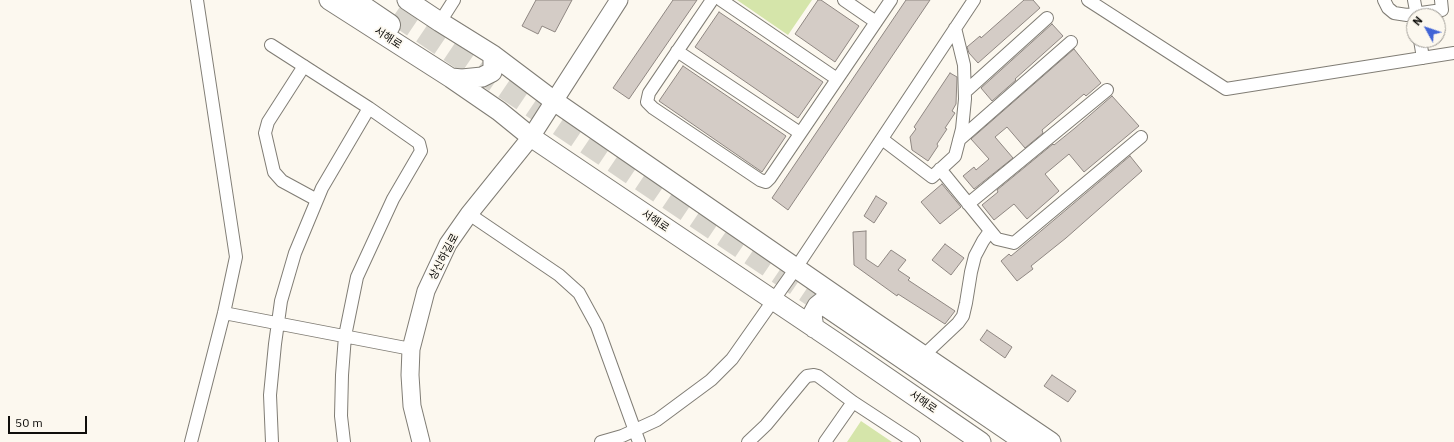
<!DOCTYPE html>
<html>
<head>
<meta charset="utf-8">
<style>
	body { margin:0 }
	#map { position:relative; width:1454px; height:442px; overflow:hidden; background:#fcf8ef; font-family:"IBM Plex Sans",sans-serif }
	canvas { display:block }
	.north { position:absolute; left:1406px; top:8px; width:40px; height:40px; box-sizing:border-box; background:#fcf8ef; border:1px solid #9d9a94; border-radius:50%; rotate:310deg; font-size:11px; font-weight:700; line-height:16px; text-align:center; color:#0f0e0b }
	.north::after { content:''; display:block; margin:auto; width:14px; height:18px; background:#4164d6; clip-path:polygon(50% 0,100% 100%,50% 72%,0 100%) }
	.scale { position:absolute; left:8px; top:416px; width:79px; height:18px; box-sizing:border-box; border:2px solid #0f0e0b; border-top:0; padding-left:5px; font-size:12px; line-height:14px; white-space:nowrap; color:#0f0e0b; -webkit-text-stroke:3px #fcf8ef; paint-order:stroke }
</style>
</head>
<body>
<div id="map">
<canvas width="1454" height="442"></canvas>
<div class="north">N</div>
<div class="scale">50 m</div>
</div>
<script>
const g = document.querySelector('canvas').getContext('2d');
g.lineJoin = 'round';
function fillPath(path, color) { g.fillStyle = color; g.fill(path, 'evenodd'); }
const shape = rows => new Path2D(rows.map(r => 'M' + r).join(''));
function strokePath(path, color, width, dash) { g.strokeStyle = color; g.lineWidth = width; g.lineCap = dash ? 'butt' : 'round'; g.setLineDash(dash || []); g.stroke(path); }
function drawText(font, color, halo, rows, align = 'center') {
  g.font = font + ' "IBM Plex Sans","Noto Sans KR",sans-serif'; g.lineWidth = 3.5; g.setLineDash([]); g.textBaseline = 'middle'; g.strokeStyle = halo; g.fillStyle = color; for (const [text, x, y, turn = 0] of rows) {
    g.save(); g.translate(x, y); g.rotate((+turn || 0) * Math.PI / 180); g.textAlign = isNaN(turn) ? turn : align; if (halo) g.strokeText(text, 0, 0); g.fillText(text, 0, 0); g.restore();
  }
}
const green = shape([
	[737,0,812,0,788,35],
	[861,421,892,442,847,442]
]);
const building = shape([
	[536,0,572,0,555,32,542,26,538,34,522,26,536,0],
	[673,0,697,0,629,99,613,88,673,0],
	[818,0,821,0,859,26,835,62,795,34,818,0],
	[906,0,930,0,788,210,772,198,906,0],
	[1024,0,1033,0,1040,8,978,63,969,53,967,47,980,36,981,38,1024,0],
	[719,12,823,82,798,118,695,47,719,12],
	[1052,24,1063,36,1015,79,1016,80,992,101,981,88,1052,24],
	[1074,49,1101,83,1086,96,1084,94,1062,113,1042,130,1043,133,1025,148,1007,127,995,137,1013,158,974,189,963,176,974,167,976,170,989,159,971,139,1074,49],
	[683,66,786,136,762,172,659,101,683,66],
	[950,73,957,77,956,104,952,111,955,113,945,128,947,129,937,144,938,146,928,161,912,150,910,137,916,129,914,127,950,73],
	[1112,96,1139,126,1084,172,1069,154,1045,174,1059,191,1027,219,1014,204,994,220,982,205,998,192,997,190,1053,144,1054,145,1075,128,1112,96],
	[1130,156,1142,171,1066,238,1031,266,1033,269,1017,281,1001,261,1009,254,1011,256,1035,236,1130,156],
	[942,184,961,207,940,224,921,202,942,184],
	[876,196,887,203,874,223,864,216,876,196],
	[866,231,866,259,878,267,891,250,906,260,898,270,910,278,908,280,955,311,945,324,898,294,897,296,854,265,853,232,866,231],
	[945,244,964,258,951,275,932,260,945,244],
	[987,330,1012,347,1005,358,980,340,987,330],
	[1052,375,1076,391,1068,402,1044,386,1052,375]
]);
const highwayTunnel = shape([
	[395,14,826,305]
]);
const street = shape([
	[712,0,649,93,647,102,653,108,760,180,766,182,770,178,891,0],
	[721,0,837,79],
	[844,0,876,22],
	[1088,0,1226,89,1454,53],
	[1384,0,1388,8,1394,13,1407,15,1442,10,1441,0],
	[1414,0,1417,16],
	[440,22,454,0],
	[1420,40,1423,58],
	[271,45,369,108,419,143,421,151,393,199,357,277,345,336,342,375,341,416,344,442],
	[677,51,800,133],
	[304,66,268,122,265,133,274,172,282,181,317,200],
	[965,92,1047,18],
	[882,139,932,177,955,156,962,129,965,99,964,65,955,28],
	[959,140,1071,42],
	[940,169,997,239,1014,243,1141,137],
	[968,204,1107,90],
	[469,214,559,275,579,293,597,326,639,442],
	[224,313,411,349],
	[923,356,958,323,963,316,966,303,971,272,975,256,983,241,990,231],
	[191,442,224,313,236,257,197,0],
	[272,442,270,395,275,344,281,301,295,253,322,188,369,108],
	[601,442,622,436,657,420,711,380,732,359,796,268,974,0],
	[748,442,766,425,804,379,807,376,814,375,818,376,853,402,914,442],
	[825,442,853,402]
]);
const secondary = shape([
	[421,442,412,406,410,375,411,349,426,291,448,244,469,214,531,137,619,0]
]);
const primary = shape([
	[329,0,451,78,499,111,531,137,837,343,981,442],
	[407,0,440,22,493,55,554,101,874,322,1051,442],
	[451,78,462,79,482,77,492,72,493,67,493,55],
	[814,328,812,315,817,306,827,298,838,297]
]);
const highway = shape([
	[352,0,389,25],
	[826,305,1027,442]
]);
const streetNames = [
	["서해로",388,38,33],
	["서해로",655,221,34],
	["상신하길로",444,257,-62],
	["서해로",923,402,35]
];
fillPath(green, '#d5e5aa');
fillPath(building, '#d4ccc6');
strokePath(building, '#8f8782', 1);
strokePath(highwayTunnel, '#d8d5cd', 22, [22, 11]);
strokePath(street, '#807d75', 14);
strokePath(secondary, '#807d75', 19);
strokePath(primary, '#807d75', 21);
strokePath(highway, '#807d75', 24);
strokePath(street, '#fff', 12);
strokePath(secondary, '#fff', 17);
strokePath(primary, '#fff', 19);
strokePath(highway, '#fff', 22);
drawText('11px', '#0f0e0b', '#fcf8ef', streetNames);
</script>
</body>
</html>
